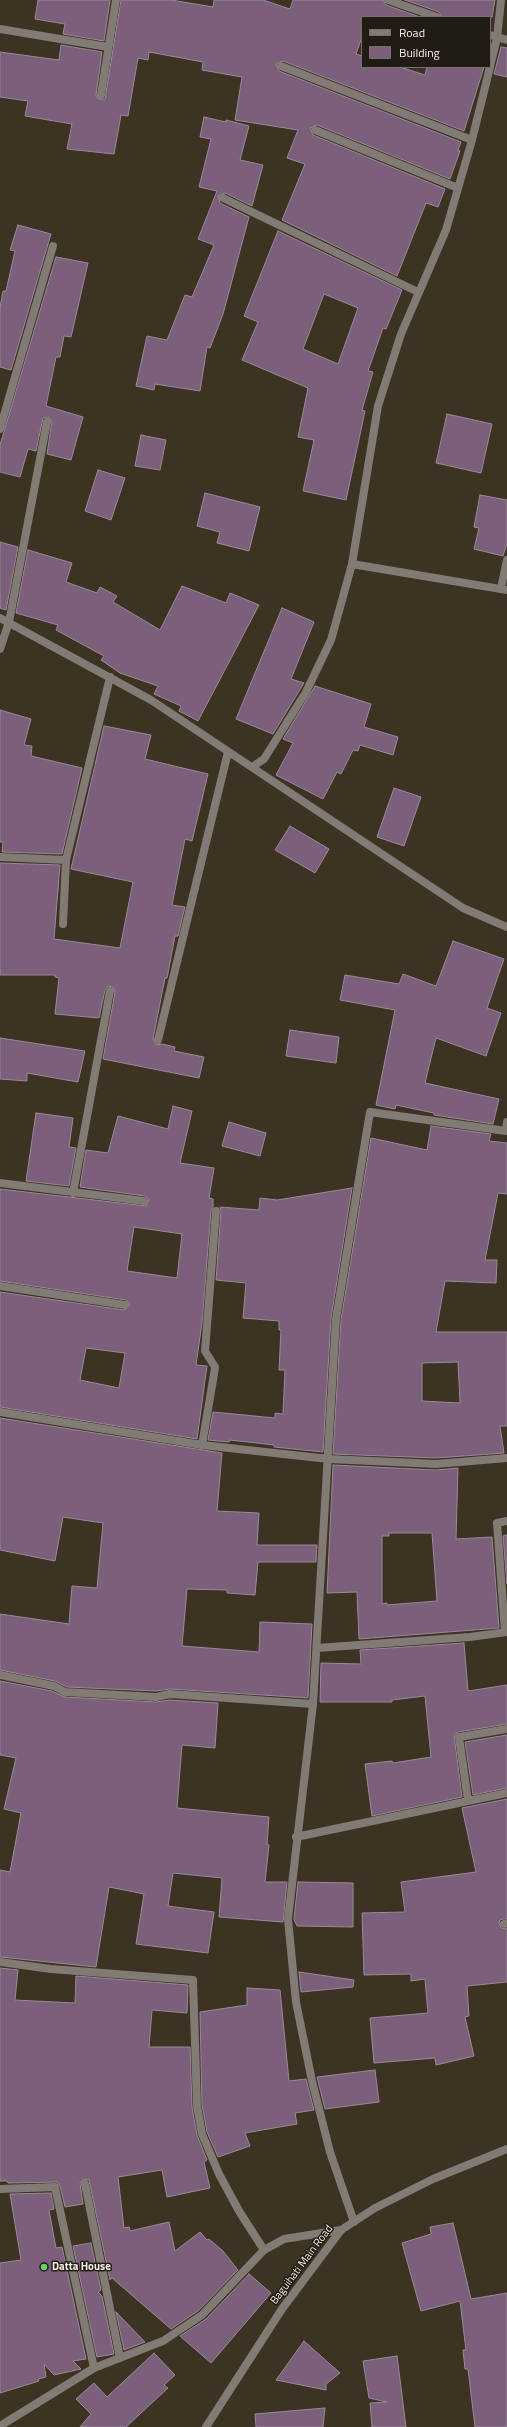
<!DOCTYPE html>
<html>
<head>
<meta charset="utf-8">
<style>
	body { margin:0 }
	#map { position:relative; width:507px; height:2427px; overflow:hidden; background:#3d3323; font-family:"Titillium Web",sans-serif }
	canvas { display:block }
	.legend { position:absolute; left:361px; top:16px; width:130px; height:52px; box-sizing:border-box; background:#201b14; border:1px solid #757068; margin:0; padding:5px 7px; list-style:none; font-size:12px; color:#f5efe5 }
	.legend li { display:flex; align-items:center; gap:8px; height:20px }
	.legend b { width:20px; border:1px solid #757068 }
</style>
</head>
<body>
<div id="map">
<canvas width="507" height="2427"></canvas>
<ul class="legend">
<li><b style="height:5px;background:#827a74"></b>Road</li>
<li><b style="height:11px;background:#7b5f7b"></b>Building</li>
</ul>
</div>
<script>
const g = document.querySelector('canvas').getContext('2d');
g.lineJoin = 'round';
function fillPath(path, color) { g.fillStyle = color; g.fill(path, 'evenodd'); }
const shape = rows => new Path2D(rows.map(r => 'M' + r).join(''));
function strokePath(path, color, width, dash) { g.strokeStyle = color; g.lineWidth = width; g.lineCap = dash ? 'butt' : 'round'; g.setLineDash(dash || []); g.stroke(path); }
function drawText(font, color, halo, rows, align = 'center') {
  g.font = font + ' "Titillium Web",sans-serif'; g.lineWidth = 3; g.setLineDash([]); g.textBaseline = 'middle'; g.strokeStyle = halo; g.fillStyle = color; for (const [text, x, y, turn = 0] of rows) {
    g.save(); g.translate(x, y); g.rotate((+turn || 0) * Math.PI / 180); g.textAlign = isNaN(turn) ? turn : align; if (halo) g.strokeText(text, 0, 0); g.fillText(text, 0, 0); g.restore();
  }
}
const building = shape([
	[38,0,110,0,104,41,63,34,65,24,35,19,38,0],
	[121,0,171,0,213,7,214,0,263,0,290,9,293,0,383,0,386,5,420,17,362,17,362,37,356,54,362,56,362,67,400,67,425,75,427,67,484,67,464,131,283,61,276,64,279,71,461,142,458,150,460,151,450,179,317,125,310,128,313,135,445,189,438,207,426,203,397,276,282,220,305,164,287,158,298,130,235,120,242,77,202,70,203,62,149,52,148,60,138,58,128,116,121,115,114,154,67,149,72,124,25,116,28,101,0,97,0,52,59,60,61,45,102,52,96,95,98,99,105,99,121,0],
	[405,0,495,0,492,17,442,17,439,12,405,0],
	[501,47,507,48,507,77,494,74,501,47],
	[204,117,226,122,226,120,249,126,240,160,263,165,252,206,225,193,218,196,220,203,249,217,223,314,210,348,207,347,200,391,155,384,154,390,136,386,147,336,167,340,185,295,192,297,214,245,198,239,217,191,199,187,211,139,200,137,204,117],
	[18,225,51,234,11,370,0,367,0,307,3,291,6,291,15,251,10,250,18,225],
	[278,231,402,290,386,329,383,328,368,371,373,372,362,410,365,411,346,500,303,491,314,440,298,437,308,388,242,360,258,322,244,316,278,231],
	[324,294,358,308,338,364,303,349,324,294],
	[56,257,88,263,71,337,64,336,60,357,56,357,46,406,83,417,71,460,47,454,52,421,48,417,43,418,36,451,28,449,20,477,0,472,0,445,56,257],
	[447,414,492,424,481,473,436,463,447,414],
	[141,435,166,440,160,470,135,466,141,435],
	[98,470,125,478,111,520,85,511,98,470],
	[205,493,260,507,249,551,217,543,220,532,197,526,205,493],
	[480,495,507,500,507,543,503,556,474,549,479,528,474,527,480,495],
	[0,542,18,547,6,610,0,608,0,542],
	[28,550,72,563,66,582,97,593,100,587,117,596,113,602,160,630,182,586,226,603,230,593,259,605,198,721,179,711,181,706,154,694,158,686,120,673,101,660,104,656,56,630,58,625,16,613,28,550],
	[282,608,314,622,291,679,304,683,273,734,236,719,282,608],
	[315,686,371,704,364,727,398,737,393,755,360,745,358,751,353,750,341,774,337,772,323,799,276,775,293,743,283,739,315,686],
	[0,710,31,719,24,745,32,746,31,756,82,768,62,854,2,852,3,842,0,842,0,710],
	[104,726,151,735,145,759,208,774,192,841,185,839,172,905,185,907,178,936,175,936,167,978,165,978,153,1039,156,1045,162,1044,175,1047,174,1051,204,1057,199,1078,103,1059,115,992,113,987,108,986,105,990,99,1018,55,1014,59,978,55,977,55,975,0,975,0,863,60,865,54,939,120,948,133,882,71,869,104,726],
	[394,788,421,797,404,846,377,837,394,788],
	[290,826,329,849,315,873,275,850,290,826],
	[453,941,504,959,487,1008,501,1013,486,1056,436,1038,425,1083,499,1099,493,1124,434,1115,434,1113,396,1105,395,1109,376,1105,395,1010,340,1000,345,975,399,984,403,974,436,986,453,941],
	[290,1030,339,1037,336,1063,286,1056,290,1030],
	[0,1038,85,1051,78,1082,27,1073,27,1081,0,1079,0,1038],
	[173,1106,192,1111,180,1163,214,1168,209,1198,213,1199,213,1207,211,1211,202,1323,196,1365,207,1366,197,1439,0,1407,0,1292,124,1310,130,1305,126,1300,0,1281,0,1189,146,1206,149,1199,145,1196,80,1187,86,1150,108,1153,118,1116,168,1129,173,1106],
	[134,1227,182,1234,177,1278,127,1271,134,1227],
	[86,1348,125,1353,119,1388,80,1380,86,1348],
	[36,1113,73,1118,69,1147,76,1148,69,1186,26,1181,36,1113],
	[229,1122,266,1133,260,1156,222,1146,229,1122],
	[431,1126,491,1134,489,1141,507,1143,507,1194,498,1193,485,1260,497,1260,496,1283,445,1281,436,1332,507,1332,507,1426,500,1426,504,1453,436,1458,333,1454,341,1320,371,1138,427,1150,431,1126],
	[458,1362,460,1403,422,1401,422,1363,458,1362],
	[352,1188,331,1318,323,1452,274,1447,274,1445,230,1440,229,1442,208,1440,213,1412,275,1418,275,1413,283,1414,285,1370,279,1370,281,1330,279,1330,279,1321,243,1318,246,1283,216,1280,221,1211,220,1207,259,1210,260,1198,277,1200,352,1188],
	[0,1418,222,1453,217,1511,259,1513,257,1545,317,1545,316,1562,258,1562,255,1595,227,1593,227,1590,187,1589,182,1646,259,1652,260,1622,312,1624,308,1698,170,1689,156,1691,67,1687,55,1681,0,1670,0,1614,69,1624,72,1586,97,1588,103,1523,63,1517,55,1561,0,1550,0,1418],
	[333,1465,436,1470,458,1468,456,1539,492,1537,499,1628,359,1639,357,1592,327,1593,333,1465],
	[389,1533,432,1533,437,1601,387,1605,387,1603,382,1604,382,1536,389,1536,389,1533],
	[507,1535,507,1584,503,1536,507,1535],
	[464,1643,468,1691,507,1685,507,1724,458,1732,454,1735,462,1797,372,1816,365,1764,392,1761,393,1763,431,1757,425,1696,392,1700,392,1702,320,1702,321,1663,361,1664,360,1650,464,1643],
	[0,1681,52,1691,65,1697,156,1702,170,1700,218,1703,215,1748,182,1745,177,1808,269,1817,267,1844,269,1845,265,1882,287,1882,283,1922,219,1917,222,1878,173,1873,168,1906,214,1912,208,1953,136,1944,144,1894,109,1887,96,1967,0,1957,0,1870,10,1872,21,1813,4,1809,16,1758,0,1755,0,1681],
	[507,1735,507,1788,473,1795,465,1742,507,1735],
	[507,1799,507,1918,500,1920,499,1923,501,1928,507,1929,507,1982,467,1986,469,2016,465,2017,474,2056,436,2065,435,2058,374,2063,370,2018,428,2013,425,1979,411,1981,411,1974,364,1975,362,1913,405,1912,401,1882,476,1872,462,1808,507,1799],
	[298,1882,353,1883,353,1927,297,1926,294,1919,298,1882],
	[0,1968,18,1970,15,2000,75,2003,76,1976,188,1985,187,2013,152,2010,149,2047,190,2047,192,2107,197,2135,207,2160,204,2162,210,2188,167,2197,162,2170,118,2177,124,2228,129,2227,130,2231,169,2222,175,2251,200,2232,207,2240,209,2239,223,2251,238,2270,198,2311,171,2329,112,2278,110,2280,89,2180,84,2179,80,2183,83,2204,65,2207,60,2186,57,2182,8,2183,7,2181,0,2181,0,1968],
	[299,1972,354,1980,353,1987,301,1992,299,1972],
	[247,1988,280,1990,289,2081,306,2079,314,2110,295,2113,297,2124,245,2133,250,2146,218,2157,207,2132,202,2105,200,2012,247,2005,247,1988],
	[375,2070,379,2102,325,2109,317,2077,375,2070],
	[51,2193,54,2209,49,2210,56,2248,62,2247,86,2359,73,2361,81,2369,54,2375,44,2364,46,2377,38,2379,39,2381,0,2393,0,2263,21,2260,10,2194,51,2193],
	[453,2223,471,2299,507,2293,507,2427,475,2427,468,2369,465,2369,463,2350,466,2350,460,2301,421,2311,402,2243,431,2234,430,2227,453,2223],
	[91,2243,101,2290,98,2292,102,2296,114,2354,97,2357,73,2246,91,2243],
	[249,2274,271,2293,211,2363,180,2336,206,2319,249,2274],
	[116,2312,145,2342,124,2350,116,2312],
	[304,2341,340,2373,326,2384,326,2390,276,2380,304,2341],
	[154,2353,175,2375,164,2385,168,2388,126,2427,80,2427,91,2414,76,2399,94,2383,107,2397,154,2353],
	[397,2356,406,2427,372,2427,370,2403,387,2402,369,2398,363,2361,397,2356],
	[325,2408,323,2427,256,2427,255,2414,325,2408]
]);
const minor = shape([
	[388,0,437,17],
	[0,29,108,47],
	[490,35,507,40],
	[281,66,472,140],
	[490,66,497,38,501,0],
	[101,95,116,0],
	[315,130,458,188],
	[223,198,418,292],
	[0,429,53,246],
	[352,564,507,590],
	[501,588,507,560],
	[0,618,151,700,463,908,507,927],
	[0,649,9,622,47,422],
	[252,767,264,759,306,692,331,640,352,564,378,406,401,334,446,230,472,140,490,67],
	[0,857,66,860],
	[63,924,66,860,110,677],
	[158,1040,228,752],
	[0,1183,144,1201],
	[73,1193,110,991],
	[0,1286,125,1305],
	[0,1412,202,1445,329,1459,436,1464,507,1458],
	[202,1445,214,1374,215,1367,205,1351,216,1211],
	[505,1632,497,1523,507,1521],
	[317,1648,470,1637,507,1632],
	[0,1675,54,1686,65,1692,156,1697,170,1694,313,1704],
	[468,1801,459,1737,507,1729],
	[296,1837,507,1793],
	[504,1924,507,1923],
	[0,1962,51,1969,193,1980,197,2106,202,2134,219,2174,239,2211,264,2250],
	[85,2184,120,2358],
	[0,2189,55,2187,94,2368],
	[354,2222,330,2152,312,2081,296,2002,288,1919,313,1704,336,1319,370,1112,506,1131,507,1122],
	[0,2426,94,2368,163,2341,202,2315,264,2250,284,2239,341,2230]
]);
const tertiary = shape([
	[206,2427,282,2309,341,2230,375,2208,433,2179,507,2149]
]);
const markers = [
	[44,2267,4,"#68d465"]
];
const streetNames = [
	["Baguihati Main Road",302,2265,-53]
];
const poiNames = [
	["Datta House",52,2267]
];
fillPath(building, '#7b5f7b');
strokePath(building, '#998a99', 1);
strokePath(minor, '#827a74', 8);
strokePath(tertiary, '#827a74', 8);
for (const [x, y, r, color] of markers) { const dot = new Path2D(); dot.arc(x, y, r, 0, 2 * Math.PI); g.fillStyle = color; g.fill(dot); strokePath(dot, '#201b14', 1.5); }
drawText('11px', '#f5efe5', '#201b14', streetNames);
drawText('bold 11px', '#f5efe5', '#201b14', poiNames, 'left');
</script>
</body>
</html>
